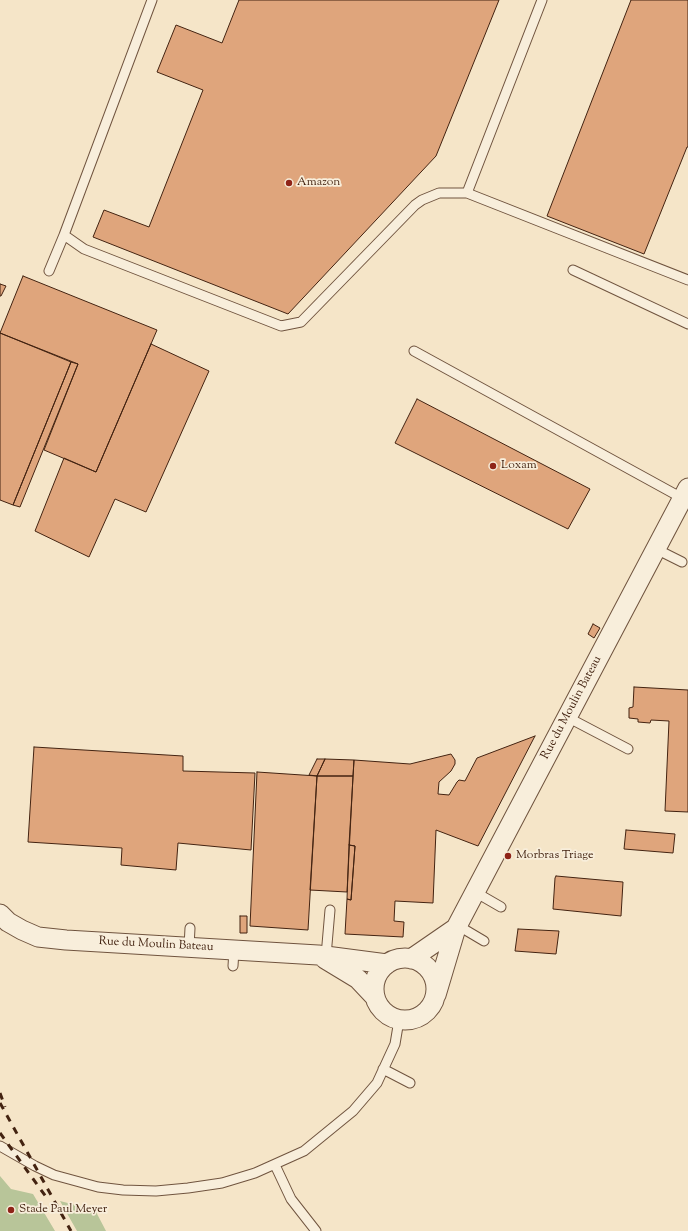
<!DOCTYPE html>
<html>
<head>
<meta charset="utf-8">
<style>
	body { margin:0 }
	canvas { display:block; background:#f5e5c8 }
</style>
</head>
<body>
<canvas width="688" height="1231"></canvas>
<script>
const g = document.querySelector('canvas').getContext('2d');
g.lineJoin = 'round';
function fillPath(path, color) { g.fillStyle = color; g.fill(path, 'evenodd'); }
const shape = rows => new Path2D(rows.map(r => 'M' + r).join(''));
function strokePath(path, color, width, dash) { g.strokeStyle = color; g.lineWidth = width; g.lineCap = dash ? 'butt' : 'round'; g.setLineDash(dash || []); g.stroke(path); }
function drawText(font, color, halo, rows, align = 'center') {
  g.font = font + ' "Sorts Mill Goudy",serif'; g.lineWidth = 3.5; g.setLineDash([]); g.textBaseline = 'middle'; g.strokeStyle = halo; g.fillStyle = color; for (const [text, x, y, turn = 0] of rows) {
    g.save(); g.translate(x, y); g.rotate((+turn || 0) * Math.PI / 180); g.textAlign = isNaN(turn) ? turn : align; if (halo) g.strokeText(text, 0, 0); g.fillText(text, 0, 0); g.restore();
  }
}
const green = shape([
	[0,1176,11,1189,33,1194,55,1231,0,1231],
	[60,1201,95,1210,106,1231,77,1231]
]);
const building = shape([
	[239,0,499,0,436,156,288,314,93,237,104,210,149,227,203,90,157,72,176,25,222,43,239,0],
	[631,0,688,0,688,147,687,147,644,254,547,216,631,0],
	[23,276,157,330,96,472,44,450,78,364,0,333,23,276],
	[0,284,6,286,1,296,0,296,0,284],
	[0,333,71,362,13,505,0,500,0,333],
	[151,344,209,371,146,512,115,499,89,557,35,531,64,458,96,472,151,344],
	[71,362,78,364,20,507,13,505,71,362],
	[417,399,590,489,568,529,395,443,417,399],
	[593,624,600,628,594,638,588,634,593,624],
	[634,687,688,690,688,812,665,811,669,721,651,720,650,723,638,722,638,719,629,718,629,708,633,707,634,687],
	[535,736,478,846,436,830,433,903,395,901,394,921,404,922,403,937,345,934,347,899,351,900,355,846,349,845,354,760,410,764,451,754,455,760,455,764,451,771,439,782,438,794,449,795,457,782,459,780,465,781,477,758,535,736],
	[34,747,183,756,183,771,255,773,251,850,178,843,176,870,121,865,122,848,28,842,34,747],
	[317,759,325,759,317,776,309,775,317,759],
	[325,759,354,760,353,776,317,776,325,759],
	[257,772,317,776,308,930,250,926,257,772],
	[317,776,353,776,347,892,310,890,317,776],
	[626,830,675,834,673,853,624,849,626,830],
	[349,845,355,846,351,900,347,899,349,845],
	[556,876,623,882,621,916,553,909,555,878,556,876],
	[240,916,247,916,247,933,240,933,240,916],
	[518,929,559,931,556,954,515,951,518,929]
]);
const lane = shape([
	[152,0,64,235,84,249,281,326,301,322,415,205,422,200,439,193,467,193],
	[542,0,467,193,688,280],
	[573,270,688,324],
	[49,271,64,235],
	[414,351,682,498],
	[656,549,682,562],
	[567,717,628,749],
	[475,892,501,907],
	[457,925,484,941],
	[189,947,190,928],
	[326,956,330,910],
	[233,966,234,950],
	[383,1069,410,1083],
	[0,1146,35,1166,54,1175,98,1187,123,1190,156,1191,188,1188,222,1183,255,1173,304,1151,353,1111,377,1083,395,1044,399,1020],
	[275,1165,291,1199,316,1231]
]);
const street = shape([
	[0,914,8,922,22,930,38,937,66,940,318,955,387,964],
	'374 989a31 31 0 1 1 62 0a31 31 0 1 1-62 0Z',
	[325,959,358,979,374,996],
	[411,959,456,928],
	[436,995,456,928,688,488]
]);
const rail = shape([
	[0,1093,5,1107],
	[0,1103,71,1231],
	[0,1133,49,1201]
]);
const markers = [
	[289,183,4,"#8f2418"],
	[493,466,4,"#8f2418"],
	[508,856,4,"#8f2418"],
	[11,1210,4,"#8f2418"]
];
const poiNames = [
	["Amazon",297,183],
	["Loxam",501,466],
	["Morbras Triage",516,856],
	["Stade Paul Meyer",19,1210]
];
const streetNames = [
	["Rue du Moulin Bateau",572,708,-62],
	["Rue du Moulin Bateau",156,945,3]
];
fillPath(green, '#b8c599');
fillPath(building, '#dfa57c');
strokePath(building, '#432311', 1);
strokePath(lane, '#70543f', 11);
strokePath(street, '#70543f', 21);
strokePath(lane, '#f8eedb', 9);
strokePath(street, '#f8eedb', 19);
strokePath(rail, '#432311', 3, [7, 7]);
for (const [x, y, r, color] of markers) { const dot = new Path2D(); dot.arc(x, y, r, 0, 2 * Math.PI); g.fillStyle = color; g.fill(dot); strokePath(dot, '#f8eedb', 1.5); }
drawText('12px', '#432311', '#f8eedb', poiNames, 'left');
drawText('12px', '#432311', '#f8eedb', streetNames);
</script>
</body>
</html>
